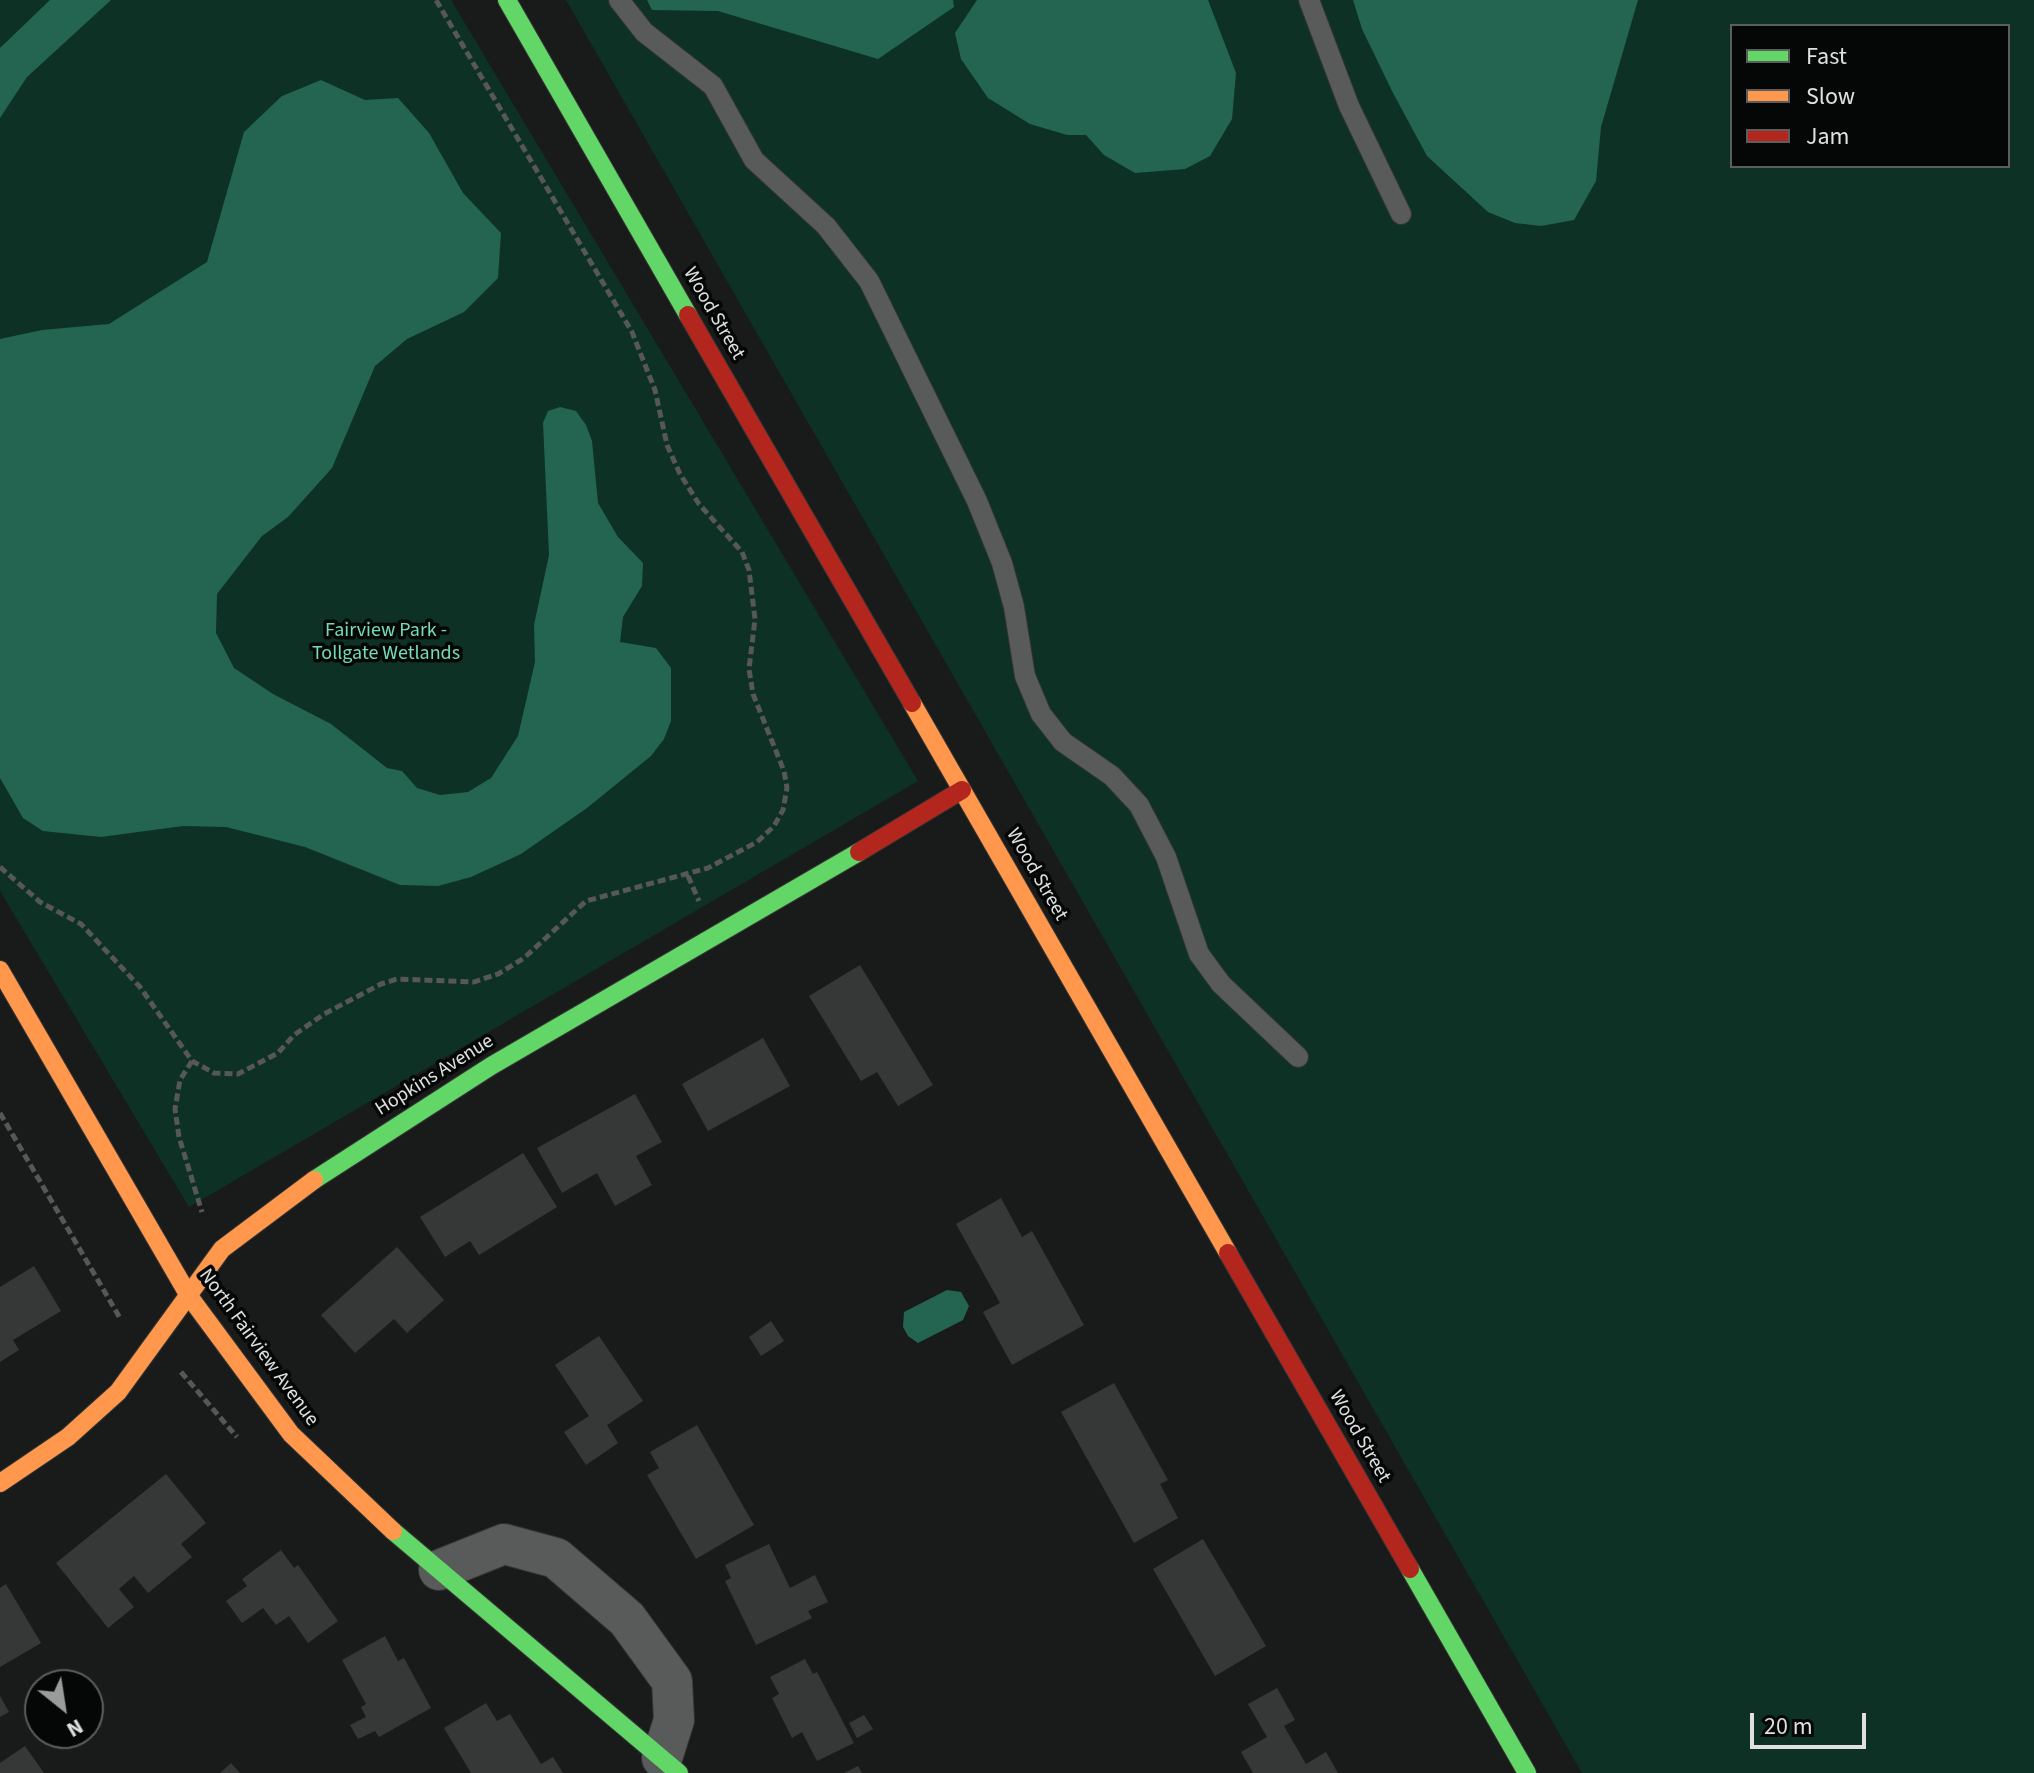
<!DOCTYPE html>
<html>
<head>
<meta charset="utf-8">
<style>
	body { margin:0 }
	#map { position:relative; width:2034px; height:1773px; overflow:hidden; background:#191b1a; font-family:"Source Sans 3",sans-serif }
	canvas { display:block }
	.legend { position:absolute; left:1730px; top:24px; width:280px; height:144px; box-sizing:border-box; background:#050606; border:2px solid #5c5e5d; margin:0; padding:10px 14px; list-style:none; font-size:24px; color:#dee1df }
	.legend li { display:flex; align-items:center; gap:16px; height:40px }
	.legend b { width:40px; border:2px solid #5c5e5d }
	.north { position:absolute; left:24px; top:1669px; width:80px; height:80px; box-sizing:border-box; background:#050606; border:2px solid #5c5e5d; border-radius:50%; rotate:150deg; font-size:22px; font-weight:700; line-height:32px; text-align:center; color:#dee1df }
	.north::after { content:''; display:block; margin:auto; width:28px; height:36px; background:#999c9a; clip-path:polygon(50% 0,100% 100%,50% 72%,0 100%) }
	.scale { position:absolute; left:1750px; top:1713px; width:116px; height:36px; box-sizing:border-box; border:4px solid #dee1df; border-top:0; padding-left:10px; font-size:24px; line-height:28px; white-space:nowrap; color:#dee1df; -webkit-text-stroke:6px #050606; paint-order:stroke }
</style>
</head>
<body>
<div id="map">
<canvas width="2034" height="1773"></canvas>
<ul class="legend">
<li><b style="height:10px;background:#63d668"></b>Fast</li>
<li><b style="height:10px;background:#ff974d"></b>Slow</li>
<li><b style="height:10px;background:#b3261e"></b>Jam</li>
</ul>
<div class="north">N</div>
<div class="scale">20 m</div>
</div>
<script>
const g = document.querySelector('canvas').getContext('2d');
g.lineJoin = 'round';
function fillPath(path, color) { g.fillStyle = color; g.fill(path, 'evenodd'); }
const shape = rows => new Path2D(rows.map(r => 'M' + r).join(''));
function strokePath(path, color, width, dash) { g.strokeStyle = color; g.lineWidth = width; g.lineCap = dash ? 'butt' : 'round'; g.setLineDash(dash || []); g.stroke(path); }
function drawText(font, color, halo, rows, align = 'center') {
  g.font = font + ' "Source Sans 3",sans-serif'; g.lineWidth = 7; g.setLineDash([]); g.textBaseline = 'middle'; g.strokeStyle = halo; g.fillStyle = color; for (const [text, x, y, turn = 0] of rows) {
    g.save(); g.translate(x, y); g.rotate((+turn || 0) * Math.PI / 180); g.textAlign = isNaN(turn) ? turn : align; if (halo) g.strokeText(text, 0, 0); g.fillText(text, 0, 0); g.restore();
  }
}
const green = shape([
	[0,0,451,0,918,781,189,1207,0,891],
	[566,0,2034,0,2034,1773,1582,1773],
	[1732,26,2008,26,2008,166,1732,166]
]);
const water = shape([
	[50,0,111,0,27,77,0,118,0,48],
	[647,0,953,0,954,7,878,59,718,11,652,10],
	[977,0,1208,0,1236,73,1232,119,1210,156,1185,169,1135,173,1104,155,1086,135,1067,135,1030,124,988,98,961,59,955,33],
	[1353,0,1638,0,1601,127,1596,181,1574,220,1541,226,1515,223,1488,212,1427,156,1393,93,1362,29],
	[321,80,365,100,398,98,429,133,463,193,501,233,498,278,464,312,407,339,375,366,332,468,288,517,262,536,217,594,216,633,234,668,273,694,331,724,387,768,402,771,417,788,440,795,468,792,491,778,518,736,535,662,534,625,549,555,543,423,548,411,560,407,576,411,586,425,592,441,598,503,618,537,643,563,642,586,623,617,620,642,656,648,671,668,671,721,664,739,651,756,587,808,521,854,471,877,438,886,400,885,305,847,226,827,183,826,101,837,43,831,23,818,0,778,0,339,42,330,109,324,207,262,244,132,282,96],
	[947,1290,961,1292,969,1306,963,1320,918,1343,908,1336,903,1327,904,1312]
]);
const building = shape([
	[860,965,933,1085,898,1106,877,1072,861,1081,809,996],
	[763,1038,790,1086,708,1131,682,1084],
	[635,1094,662,1142,636,1156,652,1185,615,1206,597,1173,562,1193,537,1148],
	[523,1153,557,1207,479,1255,470,1241,445,1257,420,1217],
	[1001,1198,1022,1237,1032,1231,1084,1325,1012,1365,983,1312,1000,1303,956,1224],
	[397,1247,444,1300,407,1333,394,1319,355,1353,321,1315],
	[34,1266,61,1311,13,1340,19,1350,0,1362,0,1287],
	[771,1321,784,1341,761,1356,749,1337],
	[599,1336,643,1401,607,1425,618,1443,586,1465,564,1432,589,1416,555,1365],
	[1114,1383,1168,1480,1160,1484,1178,1518,1134,1543,1061,1412],
	[697,1425,754,1525,696,1559,647,1475,659,1468,650,1452],
	[166,1474,206,1523,181,1544,192,1557,148,1593,134,1576,119,1589,134,1607,108,1628,56,1563],
	[1203,1539,1266,1646,1215,1676,1153,1569],
	[769,1544,790,1588,815,1575,828,1602,808,1611,812,1618,756,1645,725,1581,731,1578,725,1565],
	[281,1550,294,1568,298,1565,338,1621,308,1643,289,1616,276,1625,263,1608,242,1623,226,1601,247,1586,242,1579],
	[6,1584,41,1643,0,1667,0,1588],
	[385,1636,398,1661,404,1658,431,1708,379,1737,375,1731,358,1739,350,1725,366,1717,361,1707,366,1704,342,1660],
	[805,1659,813,1674,817,1672,854,1743,817,1761,802,1732,792,1738,772,1698,779,1694,770,1677],
	[1277,1688,1295,1720,1284,1726,1306,1764,1326,1752,1338,1773,1253,1773,1241,1752,1267,1737,1248,1704],
	[0,1696,9,1712,0,1717],
	[486,1703,497,1721,510,1714,541,1764,553,1757,563,1773,471,1773,444,1728],
	[864,1715,873,1729,857,1738,849,1723],
	[25,1746,44,1773,0,1773,0,1763],
	[231,1763,240,1773,220,1773],
	[858,1766,862,1773,844,1773]
]);
const path = shape([
	[0,867,40,902,81,924,140,987,192,1061,214,1073,238,1074,278,1053,294,1035,324,1014,381,984,397,979,474,982,498,974,524,958,586,901,708,868,757,842,774,826,783,810,787,788,784,771,753,694,749,669,755,619,749,570,742,552,699,504,680,474,667,445,655,390,632,332,436,0],
	[688,876,699,901],
	[192,1061,180,1080,175,1109,179,1137,202,1212],
	[0,1113,120,1318],
	[181,1372,237,1437]
]);
const lane = shape([
	[619,0,644,32,713,86,754,160,826,226,869,281,977,501,1002,563,1014,607,1025,676,1041,714,1063,742,1112,776,1139,805,1166,857,1199,954,1221,984,1298,1057],
	[1309,0,1349,106,1401,214]
]);
const street = shape([
	[439,1570,504,1544,556,1558,627,1619,672,1681,674,1720,662,1758]
]);
const fast = shape([
	[507,0,688,315],
	[314,1180,491,1066,859,852],
	[393,1531,679,1773],
	[1410,1569,1527,1773]
]);
const slow = shape([
	[912,703,1228,1253],
	[0,970,189,1296,291,1434,393,1531],
	[0,1483,68,1437,118,1392,222,1249,314,1180]
]);
const jam = shape([
	[688,315,912,703],
	[859,852,962,790],
	[1228,1253,1410,1569]
]);
const streetNames = [
	["Wood Street",713,314,60],
	["Wood Street",1036,875,60],
	["Hopkins Avenue",435,1076,-32],
	["North Fairview Avenue",258,1348,54],
	["Wood Street",1359,1437,60]
];
const parkNames = [
	["Fairview Park -",386,632],
	["Tollgate Wetlands",386,655]
];
fillPath(green, '#0d3125');
fillPath(water, '#236550');
fillPath(building, '#363837');
strokePath(lane, '#333534', 22);
strokePath(street, '#333534', 42);
strokePath(fast, '#333534', 20);
strokePath(slow, '#333534', 20);
strokePath(jam, '#333534', 20);
strokePath(path, '#565756', 5, [8, 4]);
strokePath(lane, '#595b5a', 20);
strokePath(street, '#595b5a', 40);
strokePath(fast, '#63d668', 18);
strokePath(slow, '#ff974d', 18);
strokePath(jam, '#b3261e', 18);
drawText('20px', '#dee1df', '#050606', streetNames);
drawText('20px', '#74dcb6', '#050606', parkNames);
</script>
</body>
</html>
